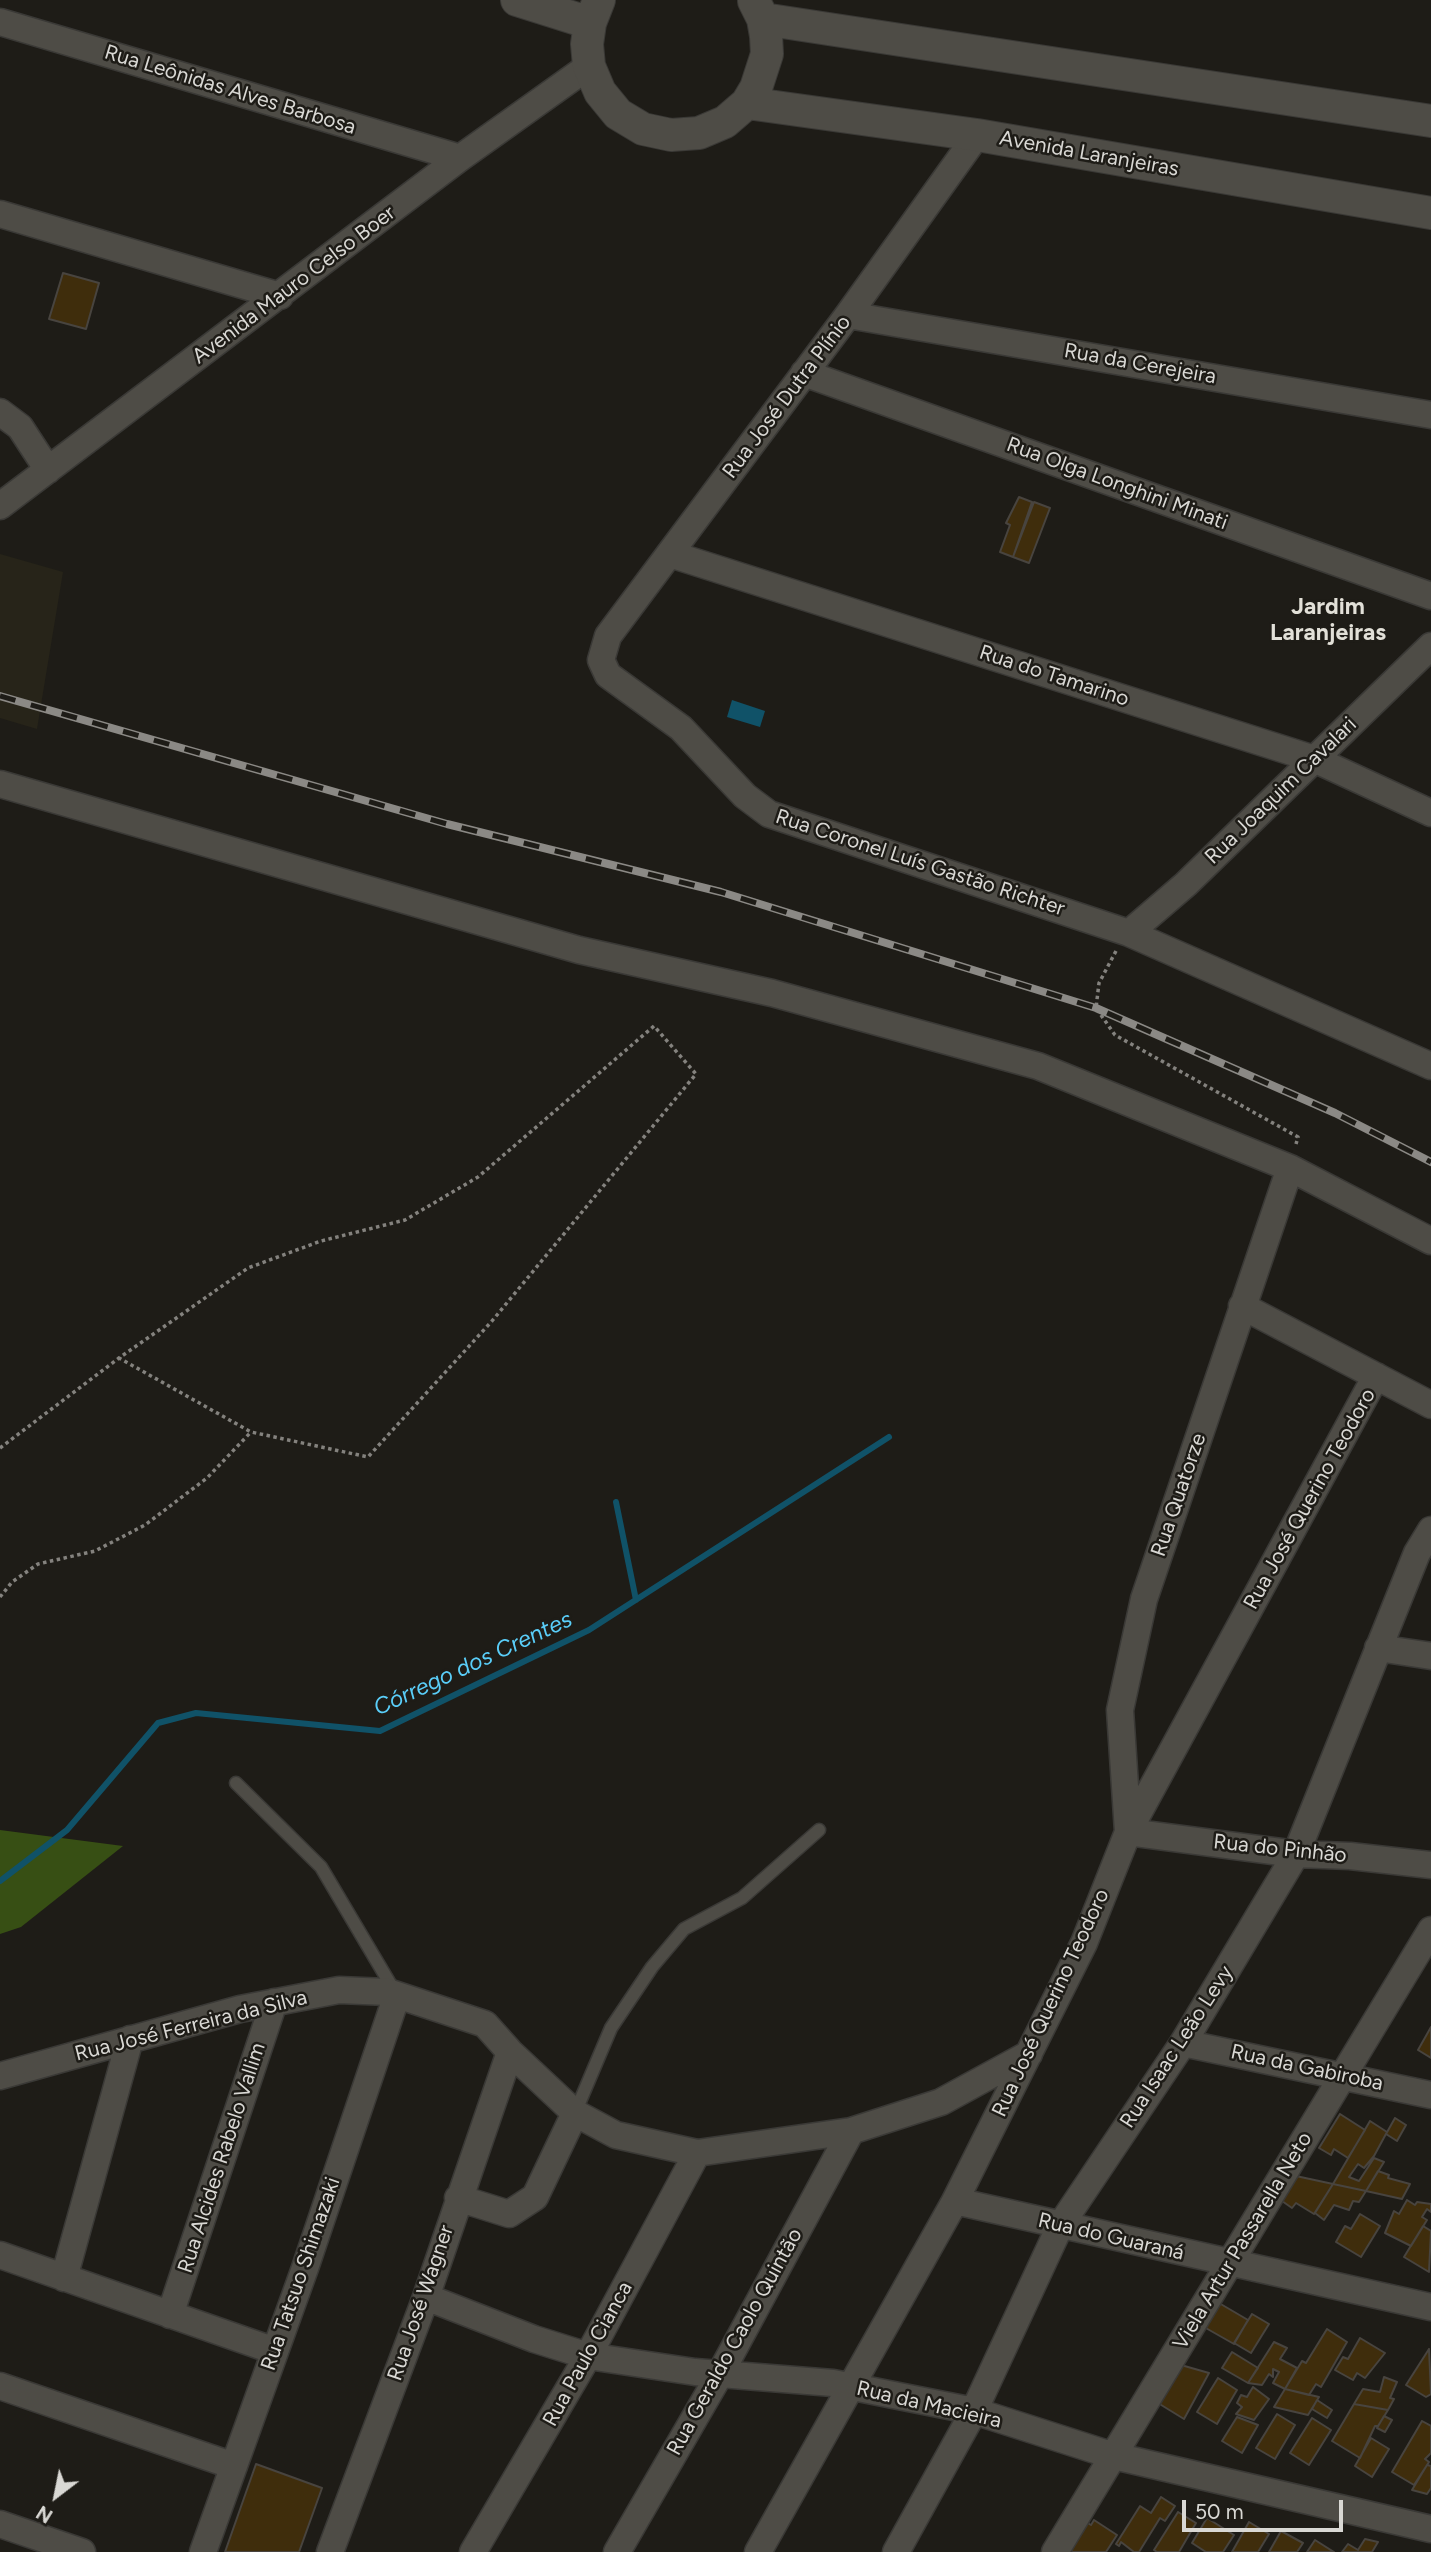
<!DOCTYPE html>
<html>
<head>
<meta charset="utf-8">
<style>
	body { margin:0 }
	#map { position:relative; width:1431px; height:2552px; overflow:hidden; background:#1e1c17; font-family:Figtree,sans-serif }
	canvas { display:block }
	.north { position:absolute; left:21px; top:2461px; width:70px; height:70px; -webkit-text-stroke:5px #1e1c17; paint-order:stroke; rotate:212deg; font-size:19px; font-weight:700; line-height:28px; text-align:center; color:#d9d8d4 }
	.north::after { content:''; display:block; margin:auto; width:24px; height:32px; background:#d9d8d4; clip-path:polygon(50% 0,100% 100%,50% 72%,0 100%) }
	.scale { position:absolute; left:1182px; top:2500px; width:161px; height:32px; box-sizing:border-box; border:4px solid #d9d8d4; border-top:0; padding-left:9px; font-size:21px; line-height:24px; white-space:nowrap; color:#d9d8d4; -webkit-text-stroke:5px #1e1c17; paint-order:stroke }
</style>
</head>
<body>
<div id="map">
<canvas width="1431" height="2552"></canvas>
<div class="north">N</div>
<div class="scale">50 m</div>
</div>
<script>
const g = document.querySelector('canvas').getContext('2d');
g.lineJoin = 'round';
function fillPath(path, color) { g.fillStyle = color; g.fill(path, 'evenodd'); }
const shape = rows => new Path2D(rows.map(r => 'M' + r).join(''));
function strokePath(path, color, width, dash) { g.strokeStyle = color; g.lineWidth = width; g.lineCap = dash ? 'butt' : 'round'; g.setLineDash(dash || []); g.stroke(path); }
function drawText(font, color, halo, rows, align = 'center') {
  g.font = font + ' Figtree,sans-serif'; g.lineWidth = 5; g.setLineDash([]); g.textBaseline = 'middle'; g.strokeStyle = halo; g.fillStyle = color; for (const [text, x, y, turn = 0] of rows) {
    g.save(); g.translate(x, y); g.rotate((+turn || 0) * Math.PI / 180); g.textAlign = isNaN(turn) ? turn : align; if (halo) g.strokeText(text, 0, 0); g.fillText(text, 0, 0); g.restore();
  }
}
const built = shape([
	[0,554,63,572,37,729,0,718]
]);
const forest = shape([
	[0,1830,123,1846,21,1927,0,1934]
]);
const water = shape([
	[732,700,765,711,760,727,727,717]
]);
const stream = shape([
	[616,1502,636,1600],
	[0,1881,67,1830,158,1723,196,1713,380,1731,589,1630,889,1437]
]);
const building = shape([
	[63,273,99,283,86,329,49,319,63,273],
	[1019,497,1032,502,1013,557,1000,552,1010,525,1006,523,1019,497],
	[1034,502,1050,508,1029,563,1013,557,1034,502],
	[1431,2027,1431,2058,1418,2050,1431,2027],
	[1340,2114,1365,2130,1348,2158,1334,2149,1331,2155,1319,2148,1340,2114],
	[1395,2118,1406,2125,1397,2141,1386,2134,1395,2118],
	[1370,2121,1387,2132,1374,2156,1364,2168,1358,2164,1349,2177,1359,2181,1374,2158,1384,2162,1366,2191,1333,2184,1370,2121],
	[1378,2171,1389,2175,1388,2178,1410,2184,1402,2199,1366,2191,1378,2171],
	[1296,2176,1333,2184,1314,2214,1296,2203,1292,2208,1282,2201,1296,2176],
	[1333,2184,1366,2191,1359,2202,1353,2201,1349,2210,1334,2205,1324,2220,1315,2213,1333,2184],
	[1407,2200,1415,2205,1417,2202,1431,2204,1431,2212,1427,2209,1422,2217,1427,2220,1411,2246,1385,2233,1394,2211,1399,2214,1407,2200],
	[1360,2214,1380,2226,1361,2257,1336,2242,1345,2226,1351,2229,1360,2214],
	[1423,2226,1431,2231,1429,2272,1404,2257,1423,2226],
	[1219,2303,1248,2320,1234,2344,1204,2327,1219,2303],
	[1252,2314,1269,2324,1251,2353,1234,2343,1252,2314],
	[1327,2329,1347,2342,1321,2387,1316,2384,1309,2395,1285,2389,1302,2361,1306,2363,1327,2329],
	[1360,2338,1385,2353,1365,2378,1357,2373,1353,2380,1335,2370,1343,2357,1348,2359,1360,2338],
	[1274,2342,1287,2348,1280,2359,1297,2368,1285,2389,1273,2383,1279,2372,1273,2369,1273,2377,1269,2374,1262,2385,1248,2383,1274,2342],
	[1429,2349,1431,2394,1426,2397,1406,2385,1429,2349],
	[1232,2352,1258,2368,1248,2383,1222,2368,1232,2352],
	[1181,2365,1209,2373,1184,2419,1158,2403,1181,2365],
	[1384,2377,1397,2382,1390,2398,1394,2399,1388,2410,1354,2404,1363,2389,1380,2392,1384,2377],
	[1218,2378,1237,2390,1217,2424,1197,2412,1218,2378],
	[1253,2387,1269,2399,1254,2420,1236,2414,1242,2407,1237,2403,1241,2395,1247,2397,1253,2387],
	[1285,2389,1319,2397,1308,2415,1274,2407,1285,2389],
	[1317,2400,1332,2410,1327,2418,1312,2409,1317,2400],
	[1354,2404,1388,2410,1378,2426,1375,2426,1360,2458,1332,2441,1354,2404],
	[1277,2414,1295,2425,1275,2459,1256,2448,1277,2414],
	[1384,2416,1392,2420,1385,2432,1377,2428,1384,2416],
	[1237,2417,1258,2425,1242,2453,1222,2441,1237,2417],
	[1312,2418,1331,2430,1309,2465,1290,2453,1312,2418],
	[1422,2421,1431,2426,1431,2453,1425,2459,1429,2462,1414,2485,1392,2472,1422,2421],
	[1371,2438,1389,2449,1372,2477,1355,2466,1371,2438],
	[256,2464,322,2488,299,2552,225,2552,256,2464],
	[1427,2465,1431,2466,1431,2488,1427,2494,1412,2490,1427,2465],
	[1161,2497,1175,2506,1165,2521,1160,2518,1139,2552,1134,2552,1121,2542,1119,2546,1116,2544,1140,2506,1151,2513,1161,2497],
	[1178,2512,1196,2523,1179,2552,1157,2552,1154,2550,1178,2512],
	[1207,2518,1234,2535,1223,2552,1206,2552,1192,2543,1207,2518],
	[1094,2520,1117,2535,1106,2552,1067,2552,1086,2522,1091,2525,1094,2520],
	[1249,2522,1269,2534,1258,2552,1232,2552,1249,2522],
	[1281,2531,1303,2543,1297,2552,1269,2552,1281,2531],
	[1365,2539,1378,2542,1372,2552,1342,2552,1348,2544,1358,2550,1365,2539],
	[1315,2540,1334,2552,1307,2552,1315,2540]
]);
const path = shape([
	[1116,951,1099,983,1096,1008,1115,1035,1298,1137,1296,1144],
	[0,1448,119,1358,248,1268,321,1241,405,1220,478,1177,654,1026,696,1074,492,1321,368,1457,251,1432,119,1358],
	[0,1597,12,1582,38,1564,95,1551,145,1525,207,1478,251,1432]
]);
const service = shape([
	[236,1783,321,1867,395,1992],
	[575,2113,611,2028,652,1967,684,1929,742,1898,819,1830]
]);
const minor = shape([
	[0,22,460,158],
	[977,135,848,315,608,636,601,660,608,675,681,728,745,796,769,814,1129,933,1431,1066],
	[0,214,280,296],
	[848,315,1431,415],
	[804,373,1431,596],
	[0,412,20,427,48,470],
	[0,506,460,158,589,66],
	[670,554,1314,759,1431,813],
	[0,784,579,950,772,993,1038,1066,1290,1168,1431,1241],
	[1129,933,1186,884,1431,646],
	[1290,1168,1144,1599,1120,1710,1128,1832,1296,1854,1350,1856,1431,1865],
	[1242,1306,1431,1405],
	[1378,1648,1431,1656],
	[1183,2043,1431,2095],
	[0,2076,240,2009,339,1990,388,1992,485,2024,510,2052,575,2113,616,2135,697,2153,851,2131,941,2102,1029,2054],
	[458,2198,509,2214,535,2197,575,2113],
	[955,2201,1431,2307],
	[0,2255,275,2351],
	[64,2278,130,2039],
	[426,2297,534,2339,588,2356,695,2372,833,2383,974,2411,1114,2456,1431,2529],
	[170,2315,274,2002],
	[0,2386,234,2466],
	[0,2524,82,2552],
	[203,2552,305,2268,397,1995],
	[330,2552,426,2297,510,2052],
	[473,2552,588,2356,697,2153],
	[617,2552,720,2374,851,2131],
	[758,2552,955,2201,1084,1943,1128,1832,1376,1376],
	[896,2552,974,2411,1060,2226,1183,2043,1296,1854,1417,1553,1431,1530],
	[1055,2552,1431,1930]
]);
const tertiary = shape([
	[517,0,590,23],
	[599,0,590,23,587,44,589,66,600,92,618,114,643,129,671,135,699,133,725,122,747,103,756,88,767,54,766,36,763,19,754,1],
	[763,19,1431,121],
	[747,103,977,135,1431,213]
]);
const rail = shape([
	[0,696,447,824,721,892,1096,1008,1335,1113,1431,1162]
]);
const streetNames = [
	["Rua Leônidas Alves Barbosa",230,90,17],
	["Avenida Laranjeiras",1089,154,10],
	["Avenida Mauro Celso Boer",294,285,-37],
	["Rua da Cerejeira",1140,364,10],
	["Rua José Dutra Plínio",787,397,-53],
	["Rua Olga Longhini Minati",1117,484,20],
	["Rua do Tamarino",1054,676,18],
	["Rua Joaquim Cavalari",1281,791,-44],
	["Rua Coronel Luís Gastão Richter",920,863,18],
	["Rua Quatorze",1179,1495,-71],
	["Rua José Querino Teodoro",1310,1499,-61],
	["Rua do Pinhão",1280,1849,6],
	["Rua José Querino Teodoro",1051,2003,-65],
	["Rua José Ferreira da Silva",191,2026,-14],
	["Rua Isaac Leão Levy",1177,2047,-57],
	["Rua da Gabiroba",1307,2068,12],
	["Rua Alcides Rabelo Vallim",222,2158,-72],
	["Rua do Guaraná",1111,2237,13],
	["Viela Artur Passarella Neto",1243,2241,-59],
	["Rua Tatsuo Shimazaki",301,2274,-71],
	["Rua José Wagner",421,2303,-71],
	["Rua Geraldo Caolo Quintão",735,2342,-61],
	["Rua Paulo Cianca",588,2354,-61],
	["Rua da Macieira",929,2405,13]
];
const neighbourhoodNames = [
	["Jardim",1328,607],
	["Laranjeiras",1328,633]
];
const waterNames = [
	["Córrego dos Crentes",473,1664,-25]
];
fillPath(built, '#272419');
fillPath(forest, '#374f14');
fillPath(water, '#105268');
strokePath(stream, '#105268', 6);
fillPath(building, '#3f2d0c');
strokePath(building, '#48443f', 2);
strokePath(service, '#3a3936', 15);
strokePath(minor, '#3a3936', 29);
strokePath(tertiary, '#3a3936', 34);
strokePath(path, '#84827e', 3.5, [3.5, 3.5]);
strokePath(service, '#4e4c46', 12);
strokePath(minor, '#4e4c46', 26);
strokePath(tertiary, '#4e4c46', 32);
strokePath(rail, '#8b8985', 8);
strokePath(rail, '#1e1c17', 5, [16]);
drawText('21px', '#d9d8d4', '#1e1c17', streetNames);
drawText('bold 23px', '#e2e0d8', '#1e1c17', neighbourhoodNames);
drawText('italic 23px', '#5acef9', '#1e1c17', waterNames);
</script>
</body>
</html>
